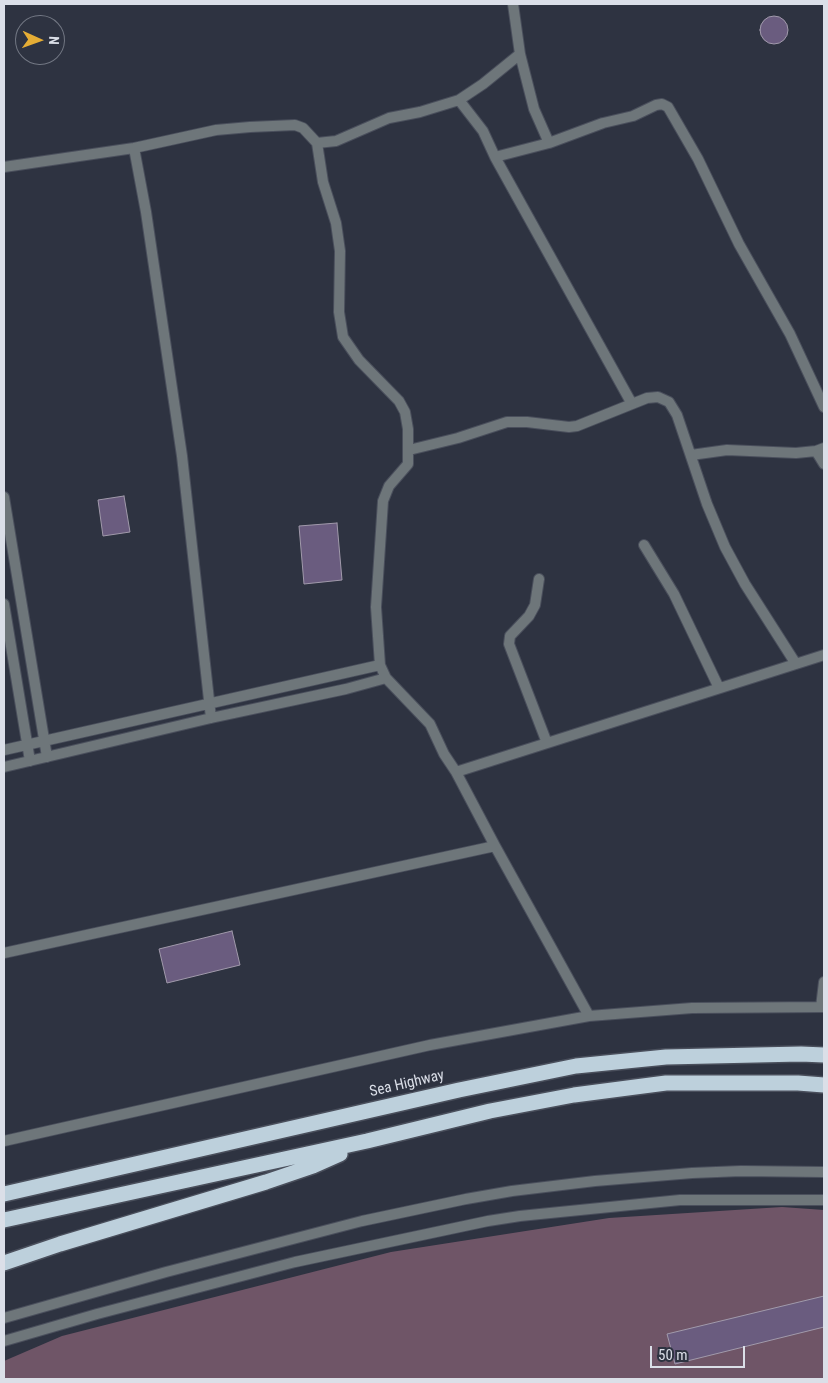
<!DOCTYPE html>
<html>
<head>
<meta charset="utf-8">
<style>
	body { margin:0 }
	#map { position:relative; width:828px; height:1383px; overflow:hidden; background:#2e3341; font-family:"Roboto Condensed",sans-serif }
	canvas { display:block }
	.frame { position:absolute; inset:0; border:5px solid #dbdfe8; pointer-events:none }
	.north { position:absolute; left:15px; top:15px; width:50px; height:50px; box-sizing:border-box; background:#2e3341; border:1px solid #737884; border-radius:50%; rotate:92deg; font-size:14px; font-weight:700; line-height:20px; text-align:center; color:#dbdfe8 }
	.north::after { content:''; display:block; margin:auto; width:18px; height:22px; background:#e5ad35; clip-path:polygon(50% 0,100% 100%,50% 72%,0 100%) }
	.scale { position:absolute; left:650px; top:1346px; width:95px; height:22px; box-sizing:border-box; border:2px solid #dbdfe8; border-top:0; padding-left:6px; font-size:15px; line-height:18px; white-space:nowrap; color:#dbdfe8; -webkit-text-stroke:4px #2e3341; paint-order:stroke }
</style>
</head>
<body>
<div id="map">
<canvas width="828" height="1383"></canvas>
<div class="frame"></div>
<div class="north">N</div>
<div class="scale">50 m</div>
</div>
<script>
const g = document.querySelector('canvas').getContext('2d');
g.lineJoin = 'round';
function fillPath(path, color) { g.fillStyle = color; g.fill(path, 'evenodd'); }
const shape = rows => new Path2D(rows.map(r => 'M' + r).join(''));
function strokePath(path, color, width, dash) { g.strokeStyle = color; g.lineWidth = width; g.lineCap = dash ? 'butt' : 'round'; g.setLineDash(dash || []); g.stroke(path); }
function drawText(font, color, halo, rows, align = 'center') {
  g.font = font + ' "Roboto Condensed",sans-serif'; g.lineWidth = 4; g.setLineDash([]); g.textBaseline = 'middle'; g.strokeStyle = halo; g.fillStyle = color; for (const [text, x, y, turn = 0] of rows) {
    g.save(); g.translate(x, y); g.rotate((+turn || 0) * Math.PI / 180); g.textAlign = isNaN(turn) ? turn : align; if (halo) g.strokeText(text, 0, 0); g.fillText(text, 0, 0); g.restore();
  }
}
const green = shape([
	[782,1207,824,1210,824,1379,4,1379,4,1361,62,1336,391,1252,609,1218]
]);
const building = shape([
	'760 30a14 14 0 1 1 28 0a14 14 0 1 1-28 0Z',
	[124,496,130,532,103,536,98,500,124,496],
	[337,523,342,580,304,584,299,526,337,523],
	[232,931,240,965,167,983,159,949,232,931],
	[824,1296,824,1327,675,1364,667,1334,824,1296]
]);
const minor = shape([
	[520,54,534,109,549,143],
	[459,100,483,131,495,157,549,143,603,123,633,116,656,105,662,104,668,107,698,159,739,244,790,334,824,407],
	[317,143,323,182,336,223,340,251,339,312,343,337,359,360,399,401,405,412,408,429,408,464,389,486,383,501,376,607,380,665,386,678,430,724,444,754,456,772],
	[134,148,146,212,182,456,211,718],
	[495,157,632,404],
	[4,167,134,148,216,130,250,127,295,125,303,128,317,143,336,141,389,118,420,112,459,100,483,84,520,54,513,4],
	[409,450,458,438,507,422,527,422,569,427,577,426,647,398,658,397,669,402,677,415,707,504,725,547,745,584,796,664],
	[816,451,824,464],
	[691,455,727,450,796,453,816,451,824,448],
	[4,497,47,757],
	[644,545,674,594,719,688],
	[539,579,535,605,529,616,510,636,509,644,547,743],
	[4,604,30,761],
	[4,750,380,665],
	[4,767,211,718,346,689,386,678],
	[4,953,495,846],
	[821,1007,824,982],
	[589,1016,495,846,456,772,824,655],
	[4,1141,430,1045,589,1016,692,1008,824,1007]
]);
const tertiary = shape([
	[4,1318,166,1272,362,1221,466,1199,512,1191,595,1181,692,1173,741,1171,824,1172],
	[4,1341,97,1314,295,1262,488,1221,520,1216,680,1200,824,1200]
]);
const motorway = shape([
	[4,1194,459,1090,576,1066,666,1057,801,1054,824,1055],
	[4,1220,367,1141,490,1111,574,1095,666,1083,798,1083,824,1085],
	[4,1263,60,1244,266,1182,313,1166,340,1154]
]);
const streetNames = [
	["Sea Highway",407,1084,-13]
];
fillPath(green, '#6f5567');
fillPath(building, '#6a5c7f');
strokePath(building, '#a19aab', 1);
strokePath(minor, '#4a4f5c', 12);
strokePath(tertiary, '#4a4f5c', 12);
strokePath(motorway, '#4a4f5c', 18);
strokePath(minor, '#6e767a', 10);
strokePath(tertiary, '#6e767a', 10);
strokePath(motorway, '#bdd0dc', 15);
drawText('15px', '#dbdfe8', '#2e3341', streetNames);
</script>
</body>
</html>
